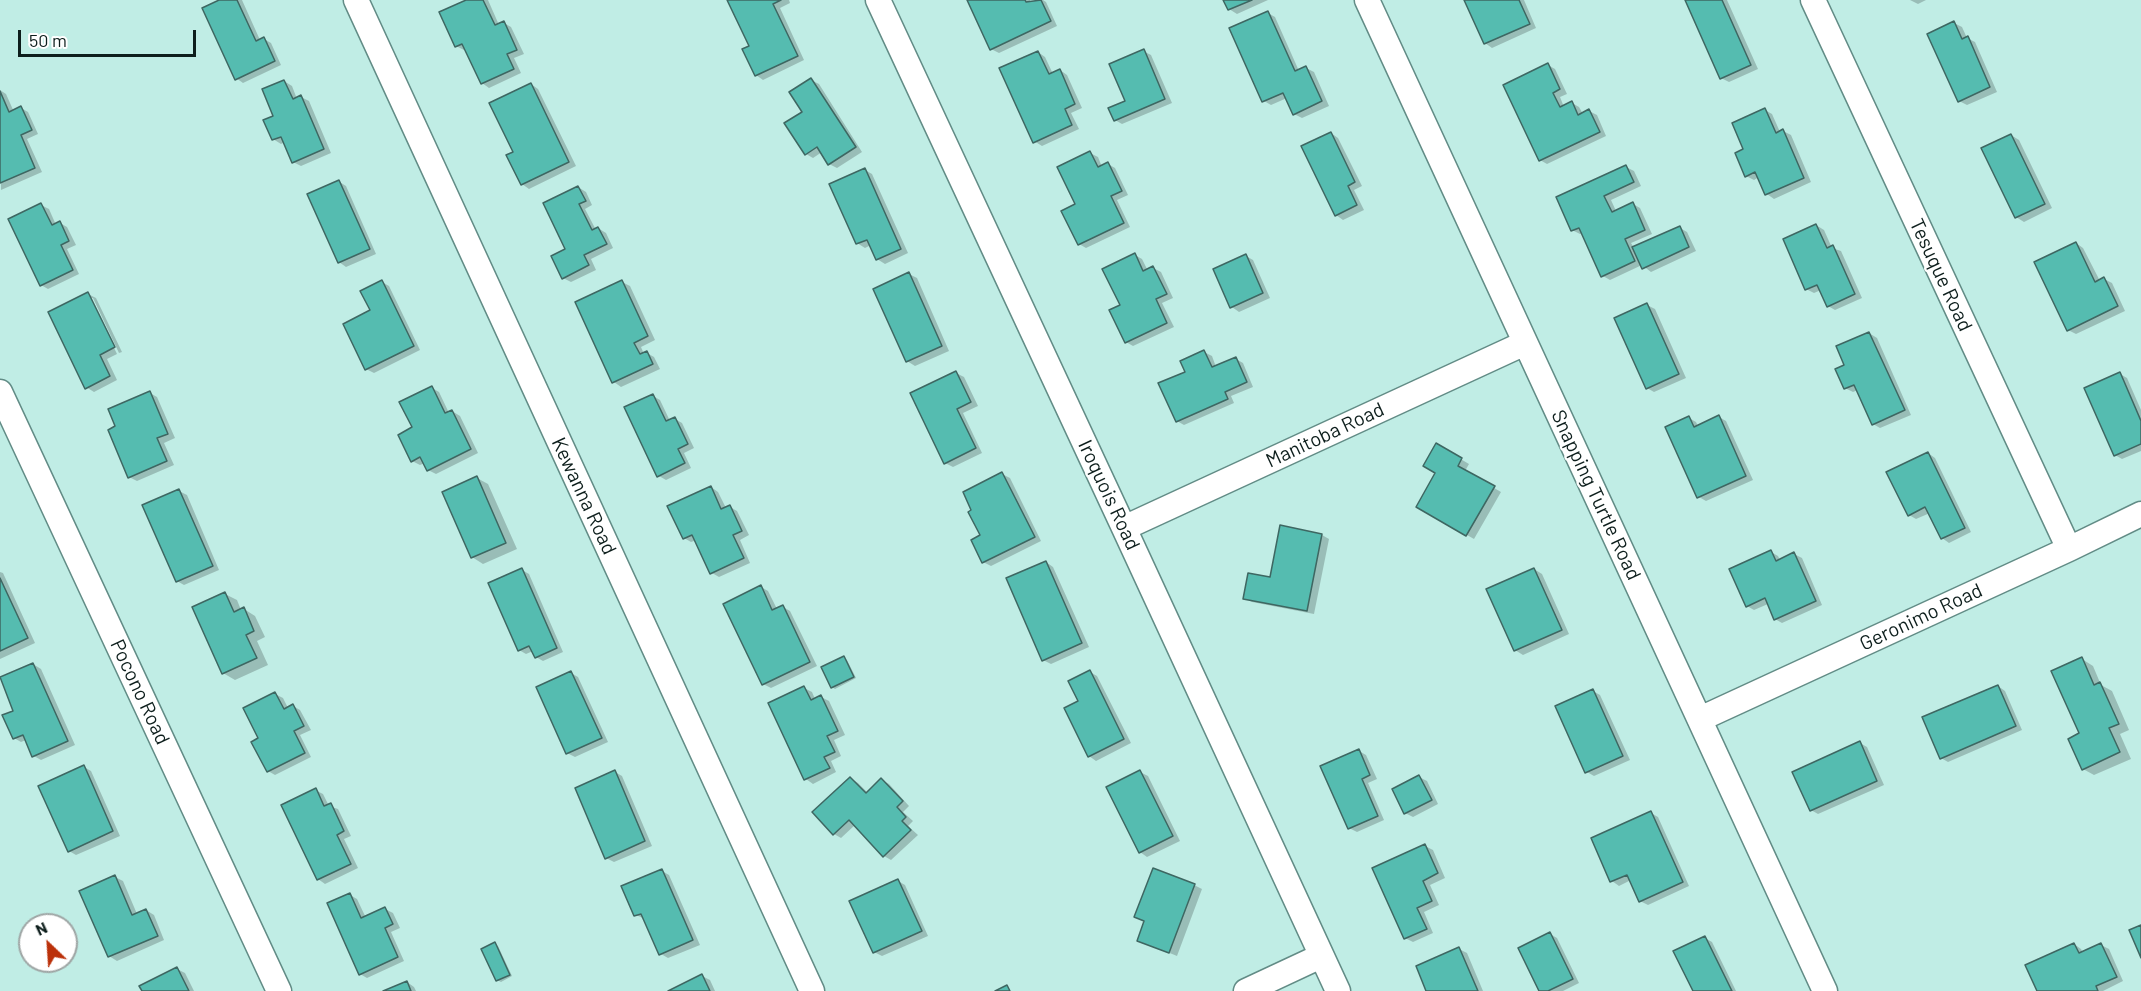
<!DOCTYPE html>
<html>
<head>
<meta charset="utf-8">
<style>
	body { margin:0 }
	#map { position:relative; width:2141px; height:991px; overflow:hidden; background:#c0ede5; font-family:Barlow,sans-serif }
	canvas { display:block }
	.north { position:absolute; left:18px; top:913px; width:60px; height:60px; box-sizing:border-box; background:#fff; border:2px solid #9ea5a4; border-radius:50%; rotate:335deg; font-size:16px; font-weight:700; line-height:24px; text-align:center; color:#0d1e1c }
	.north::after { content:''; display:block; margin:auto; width:21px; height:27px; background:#bb310a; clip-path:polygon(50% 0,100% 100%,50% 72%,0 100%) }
	.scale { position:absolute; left:18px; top:30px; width:178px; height:27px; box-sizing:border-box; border:3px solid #0d1e1c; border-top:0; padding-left:8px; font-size:18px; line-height:21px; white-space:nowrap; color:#0d1e1c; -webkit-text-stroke:4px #fff; paint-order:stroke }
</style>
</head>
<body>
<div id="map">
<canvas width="2141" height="991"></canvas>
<div class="north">N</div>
<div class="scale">50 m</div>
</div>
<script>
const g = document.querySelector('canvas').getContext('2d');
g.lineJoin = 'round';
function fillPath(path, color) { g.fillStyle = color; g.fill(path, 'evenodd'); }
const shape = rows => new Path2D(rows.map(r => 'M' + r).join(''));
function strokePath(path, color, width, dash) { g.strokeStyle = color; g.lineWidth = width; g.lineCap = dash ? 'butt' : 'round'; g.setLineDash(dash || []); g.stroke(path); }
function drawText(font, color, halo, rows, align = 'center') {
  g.font = font + ' Barlow,sans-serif'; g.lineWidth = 4.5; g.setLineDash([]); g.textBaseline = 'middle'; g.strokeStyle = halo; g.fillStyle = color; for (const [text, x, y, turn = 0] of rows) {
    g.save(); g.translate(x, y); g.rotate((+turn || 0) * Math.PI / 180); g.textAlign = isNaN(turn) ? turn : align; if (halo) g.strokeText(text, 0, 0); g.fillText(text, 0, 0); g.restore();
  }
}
const shadow = shape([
	[223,0,242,0,260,40,264,39,271,43,281,65,243,83,236,78],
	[469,0,488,0,499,25,504,23,511,27,524,54,514,58,521,73,489,88,482,83,466,49,464,50,456,46],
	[729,0,789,0,790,3,780,8,804,60,763,80,756,75,751,47],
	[968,0,1030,0,1030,2,1043,0,1046,2,1057,26,999,53,991,49],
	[1225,0,1268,0,1237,14,1229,9],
	[1465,0,1524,0,1536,28,1492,48,1485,43],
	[1686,0,1727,0,1758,69,1729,82,1721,78],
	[1910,0,1926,0,1918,4],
	[1268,13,1275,17,1299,71,1306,68,1314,72,1329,106,1302,118,1294,114,1287,98,1271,105,1264,101],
	[1954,23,1962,27,1967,38,1975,42,1997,92,1967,105,1959,101],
	[1143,51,1151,55,1172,103,1122,124,1115,120,1127,102],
	[1038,52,1045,57,1053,74,1060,70,1067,75,1082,108,1071,113,1079,129,1042,146,1034,141],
	[1548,65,1555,69,1567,94,1560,97,1564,107,1572,103,1579,107,1583,114,1589,111,1597,115,1606,136,1547,164,1540,160],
	[811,80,819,84,862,152,837,168,829,164,822,152,813,158,806,154,804,112],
	[284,81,292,86,297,99,301,97,309,101,331,153,301,166,293,162,285,142,281,144,273,139,275,117],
	[531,84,538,89,576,166,529,189,522,184,515,152],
	[0,90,6,94,14,112,21,108,28,112,38,134,27,139,42,172,1,190],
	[1765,110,1772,114,1780,132,1783,131,1791,135,1811,182,1774,199,1767,194,1759,177,1754,180,1746,176,1745,150],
	[1331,133,1338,138,1362,186,1354,190,1364,210,1343,220,1336,215],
	[2011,135,2019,140,2052,208,2024,222,2016,217,1983,149],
	[1090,153,1098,157,1102,167,1108,164,1115,168,1128,195,1117,200,1130,227,1086,248,1079,244,1077,204],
	[1626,167,1634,171,1641,186,1611,200,1616,211,1633,204,1640,208,1652,234,1631,243,1634,248,1680,228,1687,232,1696,251,1651,272,1642,265,1610,280,1603,276,1583,233,1580,234,1572,230],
	[865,170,872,174,908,253,885,264,877,259,871,245,865,248,857,243],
	[338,181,346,186,376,254,346,267,339,262],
	[578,187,586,192,592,205,585,209,596,230,598,228,606,233,613,248,591,259,596,270,571,282,563,278],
	[41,205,49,209,56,225,60,223,67,227,76,245,67,249,79,274,48,289,41,285],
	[1816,225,1824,230,1832,248,1841,251,1862,298,1835,310,1828,306,1821,290,1814,293,1806,289],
	[2076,243,2083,248,2100,281,2104,279,2112,283,2125,311,2076,334,2068,330],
	[1135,255,1142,259,1148,271,1153,268,1161,272,1173,298,1162,303,1174,327,1133,346,1126,342],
	[1246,256,1253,260,1270,298,1239,312,1232,307],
	[909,274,917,278,949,351,915,366,907,361],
	[382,282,389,286,420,350,374,373,366,369,372,311],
	[622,282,630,286,655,340,641,347,644,354,647,353,654,357,660,369,621,387,614,382,577,303],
	[88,294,96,298,122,352,119,353,93,298,90,298,117,354,107,359,117,380,94,392,86,387],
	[1647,305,1655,309,1686,378,1654,392,1647,388],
	[1869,333,1877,338,1911,415,1880,428,1873,424,1858,390,1853,392,1845,388,1846,365],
	[1204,352,1212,356,1216,367,1236,359,1243,363,1253,387,1231,396,1234,403,1184,425,1177,421,1187,372],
	[956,373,964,377,978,406,963,413,982,453,953,467,945,463],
	[2120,374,2127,378,2141,410,2141,451,2122,459,2115,455],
	[432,388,439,392,449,413,452,411,460,416,478,453,436,474,428,470,425,463,420,465,412,461,414,428],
	[150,393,157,397,175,438,164,443,174,465,137,481,129,477,117,427],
	[653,396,660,400,670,421,675,419,682,423,694,448,684,453,691,468,666,480,659,476],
	[1719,417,1726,421,1753,480,1706,501,1699,497,1689,418,1696,422,1698,426],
	[1437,445,1469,464,1465,471,1501,492,1474,539,1418,507,1437,473],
	[1928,453,1935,458,1971,532,1949,543,1942,538,1930,513,1916,519,1909,515],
	[1002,474,1010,478,1041,541,991,566,983,562,982,536],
	[477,478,488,484,517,549,483,564,472,557],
	[711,487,718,492,726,508,730,507,737,511,749,535,740,540,750,563,719,577,712,573,697,540,691,542,684,538],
	[179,491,187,495,219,570,184,585,177,581],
	[1322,535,1329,539,1314,614,1252,602,1245,598,1271,579],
	[1771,552,1778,556,1780,560,1794,554,1802,558,1822,605,1782,623,1775,619,1768,604,1754,610,1747,606],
	[1046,562,1053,567,1089,647,1051,664,1043,660],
	[1534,569,1542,574,1569,634,1523,655,1515,650],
	[522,570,529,574,563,652,543,661,536,657,533,651,526,654,519,650],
	[0,572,3,573,35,643,0,659],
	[761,587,768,591,777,609,783,607,790,611,817,666,771,688,763,684],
	[225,594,237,600,241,610,244,609,255,616,265,637,257,641,268,665,235,680,223,673],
	[844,658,847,660,856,678,835,689,832,687],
	[2082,659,2093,666,2101,685,2112,691,2129,730,2120,734,2131,759,2094,775,2083,769,2081,734],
	[33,664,41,669,75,745,41,760,34,756,26,740,21,742,14,738,15,712,1,679],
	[1090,672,1097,676,1131,743,1096,761,1089,756,1080,702],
	[571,673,578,677,608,742,575,757,567,753],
	[1998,686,2005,691,2022,730,1948,762,1941,758],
	[804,688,812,692,815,699,821,697,829,701,845,735,834,740,841,756,831,761,836,772,813,784,806,779,770,704],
	[1593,691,1600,695,1630,760,1594,776,1587,772],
	[275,694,283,698,288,708,293,706,300,710,311,730,300,735,311,757,275,775,268,771],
	[1860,743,1867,747,1884,785,1818,814,1811,810],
	[1359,751,1366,755,1377,779,1368,783,1384,820,1357,832,1349,828],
	[84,767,91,771,120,836,76,855,69,851],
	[615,772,622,776,652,846,614,862,606,858],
	[1140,772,1148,776,1180,841,1147,857,1140,852],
	[1419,777,1427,781,1438,804,1413,817,1405,813],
	[850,778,858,783,868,793,882,780,889,784,909,806,903,812,913,821,908,826,918,835,891,860,884,856,855,825,841,838,834,834],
	[315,790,323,794,329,806,338,809,351,836,344,839,358,868,325,884,318,879],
	[1651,813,1658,817,1689,886,1648,905,1640,901,1631,880,1619,886,1612,881],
	[1425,846,1433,850,1445,878,1430,885,1439,905,1424,912,1433,933,1413,942,1405,938],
	[662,871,669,875,700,945,668,958,661,954,645,919,636,915],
	[115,877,123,881,137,914,146,910,154,915,164,940,117,961,109,956],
	[898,881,905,885,928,936,882,956,874,952],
	[1194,885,1202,889,1177,956,1138,940],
	[350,895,357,899,366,918,385,909,393,913,400,928,391,932,404,961,367,978,360,974],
	[1550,934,1557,938,1579,983,1563,991,1540,991],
	[1705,938,1712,942,1736,991,1694,991],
	[495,944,498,946,512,976,501,982,497,980],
	[2074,944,2081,949,2083,953,2101,945,2109,949,2123,981,2103,991,2038,991],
	[1459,949,1467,953,1483,991,1428,991],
	[177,969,185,973,194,991,144,991],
	[702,976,710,980,715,991,671,991],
	[407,982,414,987,416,991,387,991]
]);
const building = shape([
	[219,0,237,0,256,41,264,37,275,61,235,80,202,8,219,0],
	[466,0,483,0,495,25,504,21,517,50,507,54,514,69,481,84,462,44,455,47,439,12,466,0],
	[727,0,781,0,773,4,798,56,755,76,742,49,749,46,727,0],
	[967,0,1025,0,1026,2,1041,0,1051,21,990,50,967,0],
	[1223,0,1252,0,1228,10,1223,0],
	[1464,0,1519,0,1530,24,1484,44,1464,0],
	[1685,0,1722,0,1751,65,1720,79,1685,0],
	[1268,11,1295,71,1306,66,1322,101,1293,115,1283,93,1262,102,1229,28,1268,11],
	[1954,21,1962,39,1968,36,1990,87,1958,102,1927,34,1954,21],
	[1144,49,1165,99,1114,121,1108,108,1125,101,1109,64,1144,49],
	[1038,51,1049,74,1060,69,1075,104,1065,109,1072,125,1033,143,999,68,1038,51],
	[1548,63,1560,89,1553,93,1560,107,1572,101,1578,115,1589,109,1600,132,1539,161,1503,85,1548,63],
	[811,78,856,147,828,165,817,147,805,155,784,123,802,112,789,92,811,78],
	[284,80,293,99,301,95,324,149,292,163,281,137,272,140,263,120,273,116,262,89,284,80],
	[531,83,569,162,521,185,506,155,513,152,489,103,531,83],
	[0,91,9,112,21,106,32,130,21,135,35,168,0,183,0,91],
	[1765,108,1776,133,1783,129,1804,178,1765,195,1755,172,1745,177,1735,153,1743,149,1732,123,1765,108],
	[1331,132,1355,182,1348,186,1357,205,1335,216,1301,146,1331,132],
	[2011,134,2045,204,2015,218,1981,148,2011,134],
	[1090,151,1098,167,1108,162,1122,191,1111,196,1124,223,1078,245,1061,211,1075,204,1057,167,1090,151],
	[1626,165,1634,182,1604,196,1612,212,1633,202,1645,230,1625,239,1635,261,1601,277,1579,228,1571,231,1556,197,1626,165],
	[865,168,901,249,876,260,867,240,856,244,829,184,865,168],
	[339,180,370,249,338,263,307,194,339,180],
	[578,186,586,201,579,204,592,230,598,227,607,244,584,255,589,265,562,279,551,256,565,249,543,203,578,186],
	[41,203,52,225,60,221,69,241,61,245,73,270,40,286,8,219,41,203],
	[1816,224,1827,248,1833,245,1855,294,1827,307,1817,285,1805,290,1783,239,1816,224],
	[1680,226,1689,247,1642,269,1632,247,1680,226],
	[2076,242,2095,282,2104,277,2118,306,2067,331,2034,262,2076,242],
	[1135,253,1143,271,1153,266,1167,294,1156,299,1167,323,1125,343,1109,310,1120,305,1102,269,1135,253],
	[1246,254,1263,293,1230,308,1213,269,1246,254],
	[909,272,942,346,906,362,873,289,909,272],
	[382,280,414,346,365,370,343,324,370,310,360,291,382,280],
	[622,280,648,336,634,343,640,354,647,351,653,364,612,383,575,302,622,280],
	[88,292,115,347,100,355,110,376,85,389,48,312,88,292],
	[1647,303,1679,374,1646,389,1614,318,1647,303],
	[1869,332,1905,410,1872,425,1854,385,1844,389,1835,369,1844,365,1836,346,1869,332],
	[1204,350,1212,367,1236,357,1247,382,1225,392,1228,399,1176,422,1158,383,1185,372,1180,361,1204,350],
	[956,371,971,402,957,409,976,448,944,464,910,393,956,371],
	[2120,372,2141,421,2141,444,2114,456,2084,388,2120,372],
	[432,386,445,413,452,410,471,449,427,471,420,457,411,462,398,435,412,427,399,402,432,386],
	[150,391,168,434,157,438,167,461,128,478,108,430,115,426,108,409,150,391],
	[653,394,666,421,675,417,688,444,678,449,685,463,657,477,624,407,653,394],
	[1719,415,1746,476,1697,498,1665,427,1689,416,1694,427,1719,415],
	[1436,443,1462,458,1458,466,1495,486,1466,536,1416,507,1435,473,1423,466,1436,443],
	[1928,452,1965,528,1941,539,1925,507,1908,516,1886,472,1928,452],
	[1002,472,1035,537,982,563,971,540,980,535,968,512,971,510,963,492,1002,472],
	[477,476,506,543,471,558,442,492,477,476],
	[711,486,721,509,730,505,742,531,733,535,744,558,710,574,692,535,683,539,667,506,711,486],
	[179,489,213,566,176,582,142,505,179,489],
	[1280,525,1322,534,1307,611,1243,599,1248,573,1270,577,1280,525],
	[1771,550,1776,561,1794,552,1816,601,1774,620,1765,598,1746,607,1729,569,1771,550],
	[1046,561,1082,643,1042,661,1006,578,1046,561],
	[522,568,557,648,535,658,529,646,518,651,488,583,522,568],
	[1534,568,1562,630,1514,651,1486,589,1534,568],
	[0,578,28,638,0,651,0,578],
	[761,585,772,610,783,605,810,662,762,685,723,604,761,585],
	[225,592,234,612,244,607,254,631,246,635,257,658,222,674,192,607,225,592],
	[844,656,854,677,831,688,821,667,844,656],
	[2082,657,2094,685,2100,682,2119,724,2109,728,2120,752,2082,770,2068,739,2079,733,2051,671,2082,657],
	[33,663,68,741,32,757,23,735,13,739,2,715,13,711,0,677,33,663],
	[1090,670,1124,739,1088,757,1064,708,1078,701,1068,681,1090,670],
	[571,671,602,738,566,754,536,687,571,671],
	[1998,685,2016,726,1940,759,1922,717,1998,685],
	[804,686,811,700,821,695,838,731,827,736,835,752,824,757,830,768,804,780,768,703,804,686],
	[1593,689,1623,756,1585,773,1555,706,1593,689],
	[275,692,284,709,293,704,304,726,294,731,305,753,267,772,251,742,258,738,243,708,275,692],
	[1860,741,1877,781,1810,811,1792,772,1860,741],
	[1359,749,1370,775,1362,779,1378,816,1348,829,1320,766,1359,749],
	[84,765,113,831,68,852,38,786,84,765],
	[615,770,645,841,605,859,575,788,615,770],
	[1140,770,1173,836,1139,853,1106,787,1140,770],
	[1419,775,1432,800,1404,814,1392,789,1419,775],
	[850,777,866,793,881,778,903,801,897,807,906,817,902,821,911,830,883,857,849,820,833,835,812,812,850,777],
	[316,788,324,806,331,803,344,831,337,835,351,864,317,880,281,805,316,788],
	[1651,811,1683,882,1639,902,1627,875,1610,882,1591,838,1651,811],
	[1425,844,1438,873,1423,881,1432,901,1417,908,1427,929,1404,939,1372,868,1425,844],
	[1153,868,1195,884,1169,953,1137,941,1144,921,1134,917,1153,868],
	[662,869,693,940,659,955,641,914,634,916,621,886,662,869],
	[115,875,132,915,146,909,158,936,108,957,79,891,115,875],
	[898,879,922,931,873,953,849,901,898,879],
	[350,893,361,918,385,907,393,924,385,928,398,957,359,975,327,903,350,893],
	[2141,925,2141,958,2129,930,2141,925],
	[1550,932,1573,979,1548,991,1539,991,1518,948,1550,932],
	[1705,936,1732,991,1693,991,1673,951,1705,936],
	[495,942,510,975,496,981,481,949,495,942],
	[2074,943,2079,953,2101,943,2117,977,2096,986,2098,991,2037,991,2025,965,2074,943],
	[1459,947,1478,991,1426,991,1416,966,1459,947],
	[177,967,189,991,142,991,139,986,177,967],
	[702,974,710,991,668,991,702,974],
	[407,981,411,991,383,991,407,981],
	[1007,985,1010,991,995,991,1007,985]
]);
const street = shape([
	[356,0,812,991],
	[878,0,1124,528,1338,991],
	[1367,0,1825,991],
	[1813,0,2069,549],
	[0,392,279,991],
	[1124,528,1525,343],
	[1700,719,2069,549,2141,514],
	[1246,991,1321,956]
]);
const streetNames = [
	["Tesuque Road",1941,275,65],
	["Manitoba Road",1325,435,-25],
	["Iroquois Road",1109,495,65],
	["Snapping Turtle Road",1596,495,65],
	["Kewanna Road",584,496,65],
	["Geronimo Road",1921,617,-25],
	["Pocono Road",140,692,65]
];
fillPath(shadow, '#0003');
fillPath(building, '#55bcb0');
strokePath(building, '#3e6762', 1.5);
strokePath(street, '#628c86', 27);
strokePath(street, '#fff', 24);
drawText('20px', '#0d1e1c', '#fff', streetNames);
</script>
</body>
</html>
